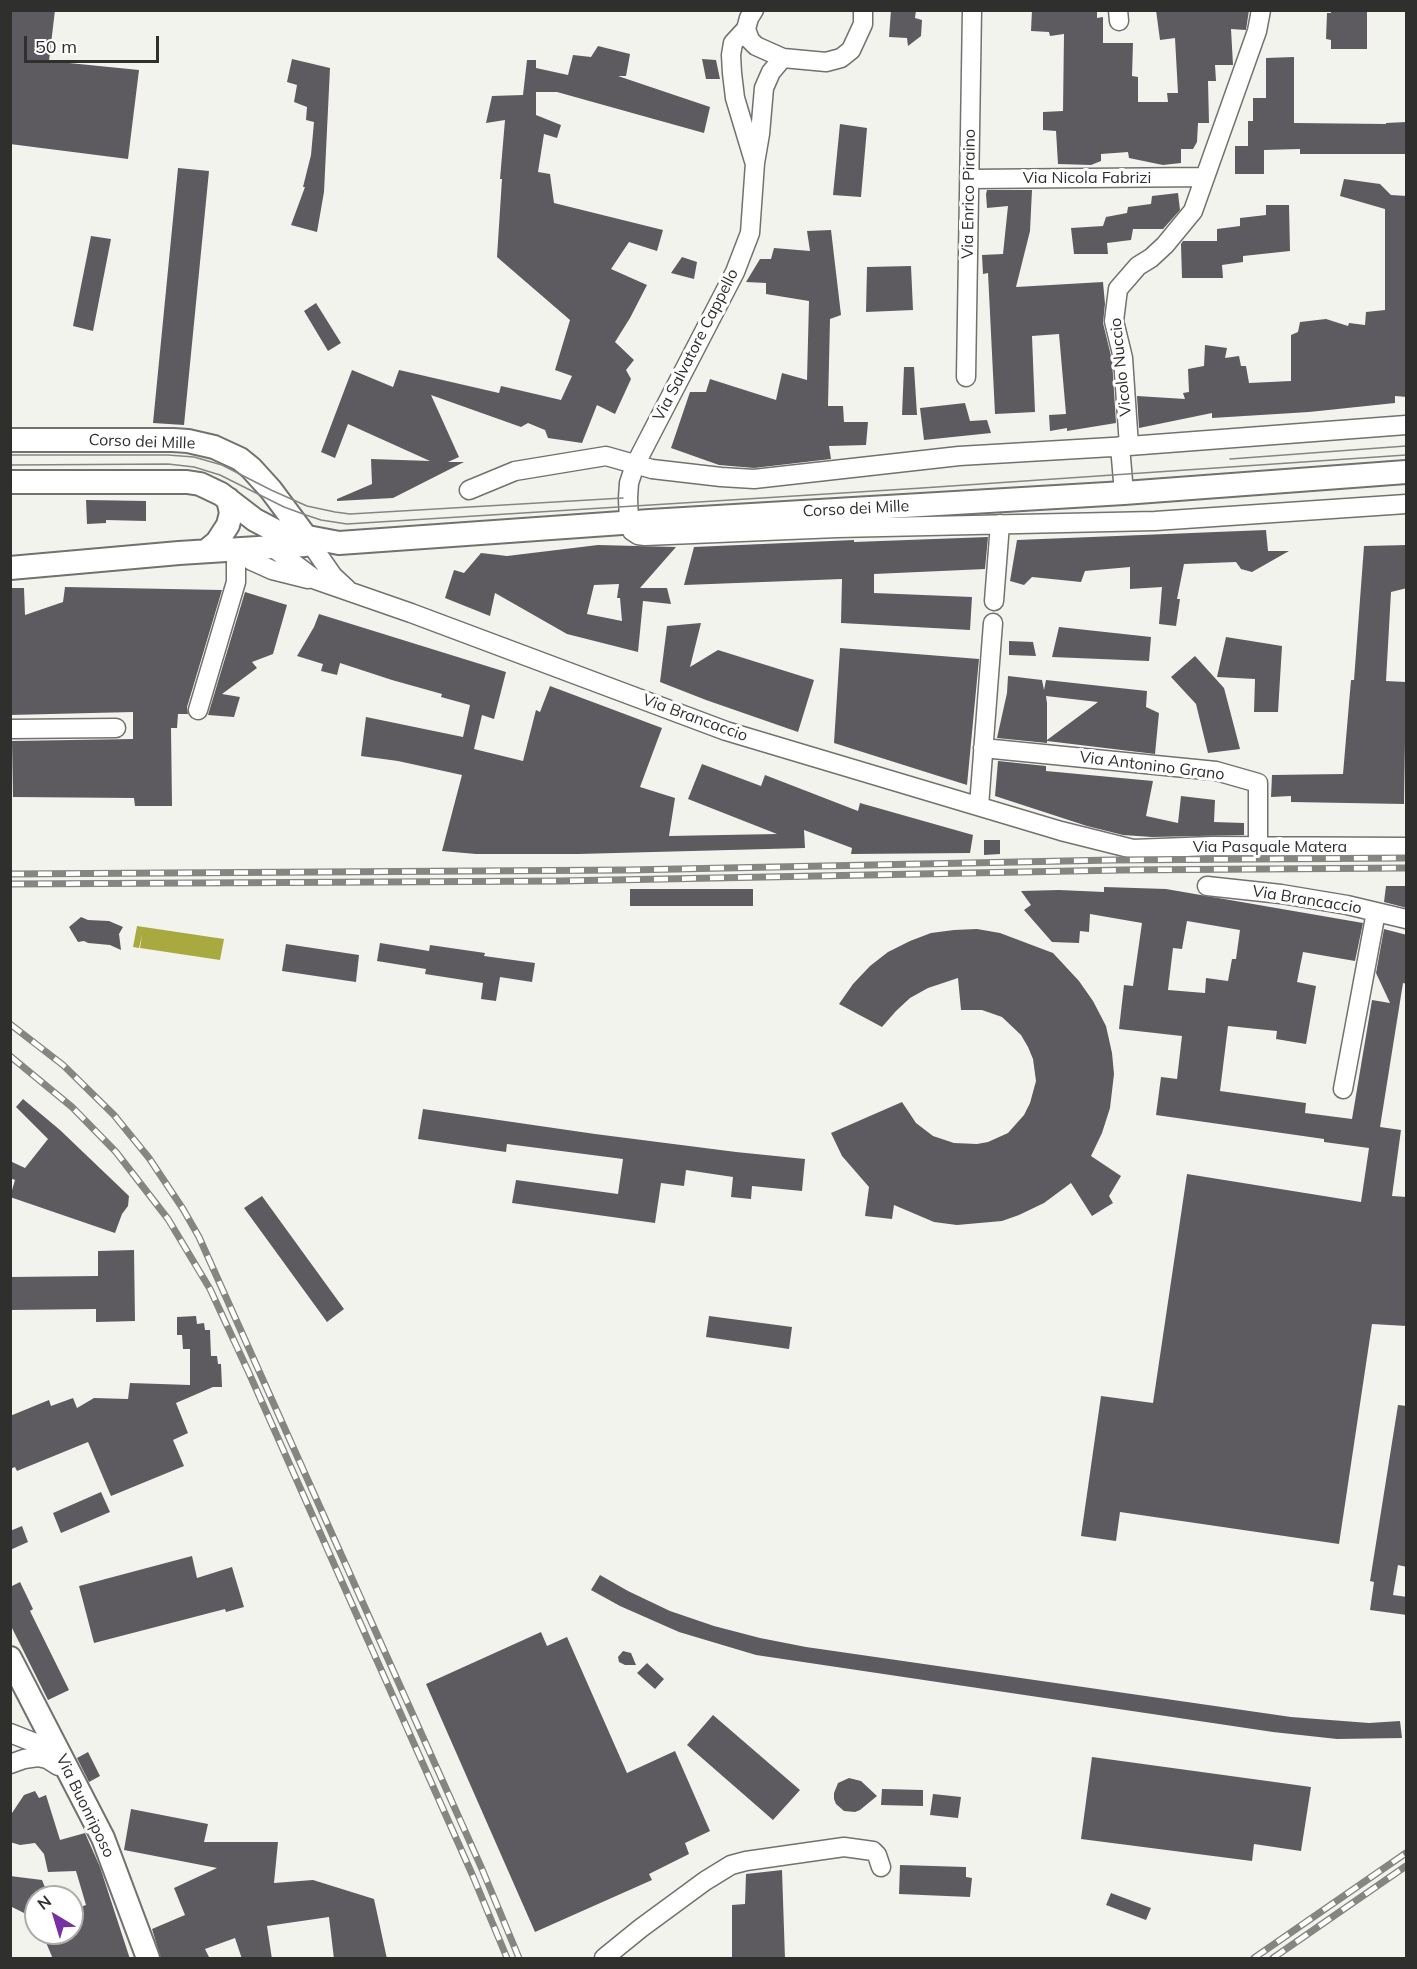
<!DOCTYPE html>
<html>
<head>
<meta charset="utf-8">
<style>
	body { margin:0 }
	#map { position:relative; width:1417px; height:1969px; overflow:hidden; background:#f3f3ee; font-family:Mulish,sans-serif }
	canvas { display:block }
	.frame { position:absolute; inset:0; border:12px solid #2f2f2d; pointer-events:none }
	.north { position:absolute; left:24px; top:1885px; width:60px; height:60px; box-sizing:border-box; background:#fff; border:2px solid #acacab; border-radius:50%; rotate:322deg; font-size:16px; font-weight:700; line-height:24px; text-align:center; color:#2f2f2d }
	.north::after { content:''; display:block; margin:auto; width:21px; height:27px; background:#7630a3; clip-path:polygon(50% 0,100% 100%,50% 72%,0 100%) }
	.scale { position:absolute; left:24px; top:36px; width:135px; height:27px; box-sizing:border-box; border:3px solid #2f2f2d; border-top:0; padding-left:8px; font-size:18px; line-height:21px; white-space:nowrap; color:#2f2f2d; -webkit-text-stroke:4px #fff; paint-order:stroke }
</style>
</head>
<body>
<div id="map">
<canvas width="1417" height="1969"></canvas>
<div class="frame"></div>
<div class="north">N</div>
<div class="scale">50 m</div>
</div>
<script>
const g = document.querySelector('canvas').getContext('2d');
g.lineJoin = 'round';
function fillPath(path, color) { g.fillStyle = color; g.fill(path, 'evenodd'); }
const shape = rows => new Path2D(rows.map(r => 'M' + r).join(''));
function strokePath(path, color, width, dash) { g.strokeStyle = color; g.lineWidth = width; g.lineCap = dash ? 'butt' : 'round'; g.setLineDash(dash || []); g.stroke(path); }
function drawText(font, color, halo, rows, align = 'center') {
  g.font = font + ' Mulish,sans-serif'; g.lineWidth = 6; g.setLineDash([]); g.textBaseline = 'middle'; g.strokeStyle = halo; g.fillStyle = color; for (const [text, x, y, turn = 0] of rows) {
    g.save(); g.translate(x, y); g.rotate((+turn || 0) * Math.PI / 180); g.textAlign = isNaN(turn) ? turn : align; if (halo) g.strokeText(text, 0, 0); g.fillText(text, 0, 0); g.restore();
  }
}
const water = shape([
	[137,926,224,939,220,960,140,948,142,935,139,948,133,947]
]);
const building = shape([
	[10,10,55,10,49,61,139,70,128,159,10,144],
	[891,10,916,10,915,18,922,20,921,36,908,46,907,38,889,37],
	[1032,10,1097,10,1097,18,1103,17,1103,43,1133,43,1132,76,1138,77,1138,102,1168,102,1167,93,1178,93,1175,38,1160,40,1156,10,1249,10,1246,30,1231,29,1233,65,1215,65,1216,81,1208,81,1209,123,1198,123,1197,142,1193,149,1181,149,1181,163,1163,165,1129,158,1128,152,1101,154,1101,161,1091,165,1058,164,1056,131,1043,130,1043,112,1063,111,1064,34,1050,36,1049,32,1031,31],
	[1331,10,1367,10,1367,49,1331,49,1331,40,1326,39,1327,13,1331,13],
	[598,46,630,54,626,76,618,76,710,107,704,133,557,92,536,92,536,115,561,125,557,138,544,134,538,172,550,174,554,203,663,230,657,251,629,242,611,269,647,285,630,318,615,342,634,360,626,370,631,379,615,414,597,405,582,443,548,438,545,430,528,423,521,427,431,395,459,457,448,462,464,462,393,498,337,501,337,499,372,484,371,459,430,461,348,424,335,458,321,452,352,370,393,387,399,370,499,393,501,386,561,400,572,376,555,370,570,320,497,257,502,179,500,179,505,120,486,123,492,96,523,95,527,60,536,60,536,68,568,75,573,55,591,57],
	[1294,57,1294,123,1386,124,1386,123,1407,122,1407,154,1300,154,1300,149,1264,150,1264,174,1235,174,1235,146,1248,146,1248,121,1253,121,1253,98,1266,98,1266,58],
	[292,59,330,68,324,192,317,232,291,225,305,187,303,187,311,155,314,122,306,120,307,107,294,102,297,85,287,82],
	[702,59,716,60,720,79,706,79],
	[840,124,867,128,861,197,833,195],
	[178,168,209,171,184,425,153,423],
	[1344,179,1380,184,1391,195,1407,196,1407,397,1395,396,1395,403,1309,412,1212,418,1212,413,1139,428,1137,396,1185,399,1183,393,1189,392,1188,369,1204,366,1205,345,1227,348,1225,358,1239,356,1241,366,1246,366,1249,383,1291,381,1291,335,1298,332,1300,322,1326,319,1348,326,1349,323,1365,325,1366,312,1385,310,1385,209,1340,196],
	[987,190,1032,190,1030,231,1016,287,1103,282,1105,304,1103,323,1112,360,1116,423,1067,431,1067,428,1050,431,1049,415,1066,414,1059,334,1032,336,1035,412,995,414,988,273,983,274,982,255,1003,254,1008,206,987,208,986,194],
	[1178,193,1180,210,1163,229,1133,229,1131,240,1107,243,1108,254,1074,254,1071,228,1103,226,1106,217,1127,213,1128,207,1151,204,1152,196],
	[1266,205,1289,205,1290,251,1243,256,1243,262,1222,265,1223,278,1182,278,1181,244,1183,241,1217,241,1217,229,1240,226,1240,218,1266,215],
	[831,230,841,315,830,319,828,406,843,406,844,422,868,422,866,445,829,446,831,459,754,468,719,465,671,448,690,392,706,392,710,379,776,400,782,373,807,380,809,301,766,294,766,283,746,282,760,259,771,259,774,248,810,251,807,231],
	[91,236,111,239,93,331,73,326],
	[682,257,697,262,694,279,671,273],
	[911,266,913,310,866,312,867,267],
	[316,303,341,343,328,351,304,311],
	[904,367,914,367,917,415,902,415],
	[965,403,970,421,987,420,991,433,924,440,920,408],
	[86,500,146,501,146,521,106,520,106,523,87,524],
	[1266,530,1268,551,1289,551,1252,572,1241,569,1236,562,1184,564,1177,599,1180,599,1176,626,1159,624,1162,587,1130,589,1130,567,1085,571,1081,582,1032,577,1024,585,1010,581,1017,540],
	[988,537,985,569,874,574,874,593,972,597,970,630,841,623,842,579,684,585,694,547,854,540,854,542],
	[598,545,676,547,640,588,667,588,671,604,643,601,638,652,567,634,495,593,490,616,445,598,454,570,464,573,481,553,507,556],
	[619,584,617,598,620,598,622,621,587,614,594,585],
	[1407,545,1407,588,1391,592,1386,681,1406,682,1404,804,1291,802,1291,796,1271,797,1272,775,1343,774,1351,680,1354,680,1364,546],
	[65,587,222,590,187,707,188,714,178,714,177,728,171,728,172,806,135,806,134,798,13,797,12,741,133,739,133,712,10,715,10,588,24,588,25,615,63,602],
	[245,592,287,605,273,654,252,662,257,668,222,694,240,697,234,717,208,715],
	[319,614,506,672,494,719,482,715,474,749,523,761,536,710,540,712,550,686,662,728,640,787,675,798,669,836,777,834,688,799,702,764,761,786,765,775,858,811,860,803,973,835,970,853,851,854,852,848,804,830,805,848,578,854,476,854,442,851,462,775,398,761,361,756,366,717,463,737,470,705,441,697,442,694,392,680,340,663,337,675,321,671,323,664,297,656,314,627],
	[701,623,690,667,718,650,814,680,798,732,706,700,660,682,667,626],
	[1059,627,1151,637,1149,661,1052,657],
	[1226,637,1282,646,1278,712,1254,712,1255,679,1217,677],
	[1009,641,1033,642,1036,656,1009,655],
	[840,648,979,659,967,785,834,743],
	[1195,656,1224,688,1240,749,1208,753,1196,704,1171,677],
	[1008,676,1042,680,1044,690,1046,680,1147,691,1146,707,1159,713,1155,754,1047,741,1047,743,997,738,1007,693],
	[1046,696,1098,702,1047,740,1047,703],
	[998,761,1046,766,1046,771,1153,781,1146,816,1178,823,1181,796,1215,800,1214,822,1244,823,1244,835,1152,837,1123,835,1087,826,995,796],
	[984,840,1000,840,1000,854,984,855],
	[1386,886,1407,886,1407,908,1384,902],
	[1104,887,1166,889,1363,923,1355,961,1303,952,1297,982,1316,986,1306,1044,1276,1039,1277,1031,1228,1026,1220,1091,1306,1103,1305,1113,1352,1119,1372,1000,1390,1003,1376,973,1384,929,1407,935,1407,984,1403,983,1380,1127,1401,1130,1392,1196,1407,1197,1407,1326,1372,1324,1339,1544,1120,1512,1116,1541,1081,1536,1101,1396,1153,1403,1187,1174,1361,1202,1369,1148,1324,1142,1324,1139,1156,1115,1161,1077,1177,1079,1182,1036,1119,1029,1124,985,1133,986,1142,923,1090,914,1089,932,1080,931,1079,943,1052,942,1024,910,1031,905,1021,891,1059,890,1104,892],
	[1187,921,1240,930,1236,959,1232,959,1228,981,1206,978,1205,993,1168,990,1173,948,1182,949],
	[630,889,753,889,753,906,630,906],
	[81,917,88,920,109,921,123,927,119,934,121,950,110,945,88,943,84,941,78,942,69,927],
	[977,929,1000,933,1053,953,1079,981,1093,1001,1106,1026,1112,1053,1114,1074,1110,1108,1102,1133,1091,1156,1121,1176,1109,1196,1113,1203,1092,1216,1071,1183,1044,1203,1019,1215,1002,1221,957,1225,934,1222,894,1205,892,1219,865,1216,869,1187,842,1156,831,1133,902,1102,916,1123,933,1136,954,1143,977,1144,988,1142,1008,1133,1024,1115,1030,1103,1036,1081,1033,1059,1028,1047,1021,1035,1002,1017,982,1010,961,1010,958,978,928,988,910,998,896,1011,882,1027,839,1004,853,984,870,966,888,952,910,941,931,933,954,930],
	[380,943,429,951,430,945,485,953,484,956,535,963,532,982,500,977,496,1001,481,999,483,983,425,974,426,969,377,961],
	[286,944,359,955,356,982,282,971],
	[23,1099,60,1130,129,1196,128,1206,122,1214,115,1233,10,1197,15,1180,10,1178,10,1161,25,1168,48,1139,16,1107],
	[423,1109,595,1134,736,1152,805,1159,802,1191,752,1186,751,1199,731,1197,733,1177,686,1170,684,1186,661,1183,655,1223,512,1203,516,1180,618,1194,623,1159,507,1144,506,1152,418,1139],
	[262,1196,344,1309,327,1322,244,1208],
	[134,1250,135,1321,96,1322,96,1309,10,1310,10,1277,98,1276,98,1251],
	[196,1316,197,1324,204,1323,205,1330,210,1330,211,1356,217,1356,218,1364,221,1364,222,1387,213,1387,176,1403,188,1433,173,1440,184,1466,111,1496,88,1442,17,1471,15,1467,10,1469,10,1416,49,1400,51,1406,73,1398,77,1408,94,1398,128,1399,130,1383,190,1385,190,1349,183,1349,182,1335,177,1335,177,1317],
	[709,1316,792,1327,789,1349,706,1337],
	[1398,1405,1407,1406,1407,1567,1398,1565,1393,1595,1407,1597,1407,1615,1370,1610,1374,1582,1370,1581],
	[101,1492,110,1512,61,1533,53,1513],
	[22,1526,28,1542,10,1550,10,1531],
	[192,1556,197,1578,232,1567,244,1607,226,1612,225,1609,94,1643,79,1586],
	[600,1575,628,1591,670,1611,714,1626,760,1638,806,1647,1291,1717,1369,1723,1400,1721,1402,1738,1337,1739,1273,1732,756,1655,679,1632,620,1606,591,1590],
	[20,1582,33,1609,30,1611,69,1690,48,1700,10,1624,10,1587],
	[541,1632,547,1646,567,1637,627,1773,675,1751,710,1831,685,1843,689,1854,649,1874,652,1880,535,1932,426,1684],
	[623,1651,631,1653,636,1665,625,1665,619,1662,618,1657],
	[647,1663,664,1679,655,1689,637,1673],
	[713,1715,800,1790,773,1820,687,1745],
	[88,1752,100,1776,89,1782,77,1758],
	[1092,1757,1311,1787,1301,1851,1254,1844,1252,1861,1081,1839],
	[849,1778,861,1781,877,1796,860,1810,855,1812,844,1811,836,1804,834,1799,834,1793,838,1783],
	[882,1789,923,1790,923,1806,881,1805],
	[35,1791,39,1798,46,1795,60,1840,85,1833,100,1867,130,1959,53,1959,42,1933,72,1933,72,1910,86,1905,76,1871,48,1872,44,1854,35,1843,20,1845,10,1842,10,1816,24,1795],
	[933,1794,961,1797,958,1818,930,1815],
	[131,1809,208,1824,204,1842,278,1842,274,1883,313,1880,374,1899,387,1959,334,1959,329,1917,267,1926,272,1959,242,1959,235,1938,205,1949,210,1959,161,1959,152,1929,185,1915,174,1888,217,1868,124,1850],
	[900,1865,966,1867,966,1877,972,1878,970,1897,899,1894],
	[782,1870,785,1959,732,1959,732,1905,745,1904,746,1874],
	[10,1876,42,1880,49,1897,36,1897,36,1919,10,1906],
	[1111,1893,1151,1908,1146,1920,1106,1905]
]);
const minor = shape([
	[754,10,749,18,746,29,750,40,756,46,783,58,826,62,841,58,851,50,863,24,863,10],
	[1118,10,1119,21],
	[746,29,733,43,731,55,732,73,735,98,754,161],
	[783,58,771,72,764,88,760,134,755,163,750,233,735,272,635,465,629,483,628,498,629,523,632,531,638,535,645,536,837,528,1155,521,1406,504],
	[969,179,1205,177],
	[966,377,972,10],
	[1120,446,1124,493],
	[1129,446,1123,358,1114,321,1118,289,1138,266,1151,258,1165,245,1193,211,1257,31,1261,10],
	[469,490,515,471,606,456,652,469,721,477,754,479,959,456,1129,446,1406,425],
	[306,537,333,576,347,589],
	[272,547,316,580,411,613,726,731,1061,831,1133,849,1212,846,1406,847],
	[236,549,252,561,272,570,308,579],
	[994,601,1000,524],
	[198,710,236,582,236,549],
	[10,729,116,728],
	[983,748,1216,771,1258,783,1258,846],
	[979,806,993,623],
	[1207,886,1281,894,1347,905,1406,919],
	[1343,1089,1376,912],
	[10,1733,38,1744,53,1754,61,1763],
	[10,1764,24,1759,38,1757,47,1759,58,1766],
	[604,1958,641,1928,705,1881,731,1865,746,1861,844,1847,873,1851,877,1855,881,1867]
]);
const tertiary = shape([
	[10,440,173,440,188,441,214,447,240,459,251,468,271,490,306,537],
	[10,482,187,482,200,484,221,494,255,520,276,531,339,543,650,521,1124,493,1406,472],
	[206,551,217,542,228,525,231,513,228,499],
	[10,568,179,553,305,545],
	[10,1658,103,1838,148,1958]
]);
const tram = shape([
	[10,455,168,455,194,457,222,465,271,490,307,506,335,512,350,514,623,498],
	[1230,459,1406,446],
	[10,465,168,464,194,467,220,475,284,507,306,515,321,520,347,524,922,488,1406,455]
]);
const rail = shape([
	[10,874,629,870,1113,860,1406,858],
	[10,884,561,881,1123,870,1406,868],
	[10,1024,63,1065,114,1115,149,1158,183,1209,199,1237,482,1869,519,1958],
	[10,1056,72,1107,116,1152,168,1219,210,1289,249,1373,472,1874,507,1958],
	[1254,1958,1406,1853],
	[1273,1958,1406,1866]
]);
const streetNames = [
	["Via Nicola Fabrizi",1087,178],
	["Via Enrico Piraino",969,194,-89],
	["Via Salvatore Cappello",696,345,-63],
	["Vicolo Nuccio",1121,367,-96],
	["Corso dei Mille",142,442,2],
	["Corso dei Mille",856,509,-3],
	["Via Brancaccio",695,718,20],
	["Via Antonino Grano",1152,766,7],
	["Via Pasquale Matera",1270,847],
	["Via Brancaccio",1307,900,9],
	["Via Buonriposo",85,1806,64]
];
fillPath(water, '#a8aa3f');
fillPath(building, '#5d5b5f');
strokePath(minor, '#71716d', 21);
strokePath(tertiary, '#71716d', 26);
strokePath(minor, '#fff', 18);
strokePath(tertiary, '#fff', 22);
strokePath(tram, '#858581', 1.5);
strokePath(rail, '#858581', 7);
strokePath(rail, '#fff', 4.5, [14]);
drawText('16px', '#2f2f2d', '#fff', streetNames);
</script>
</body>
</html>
